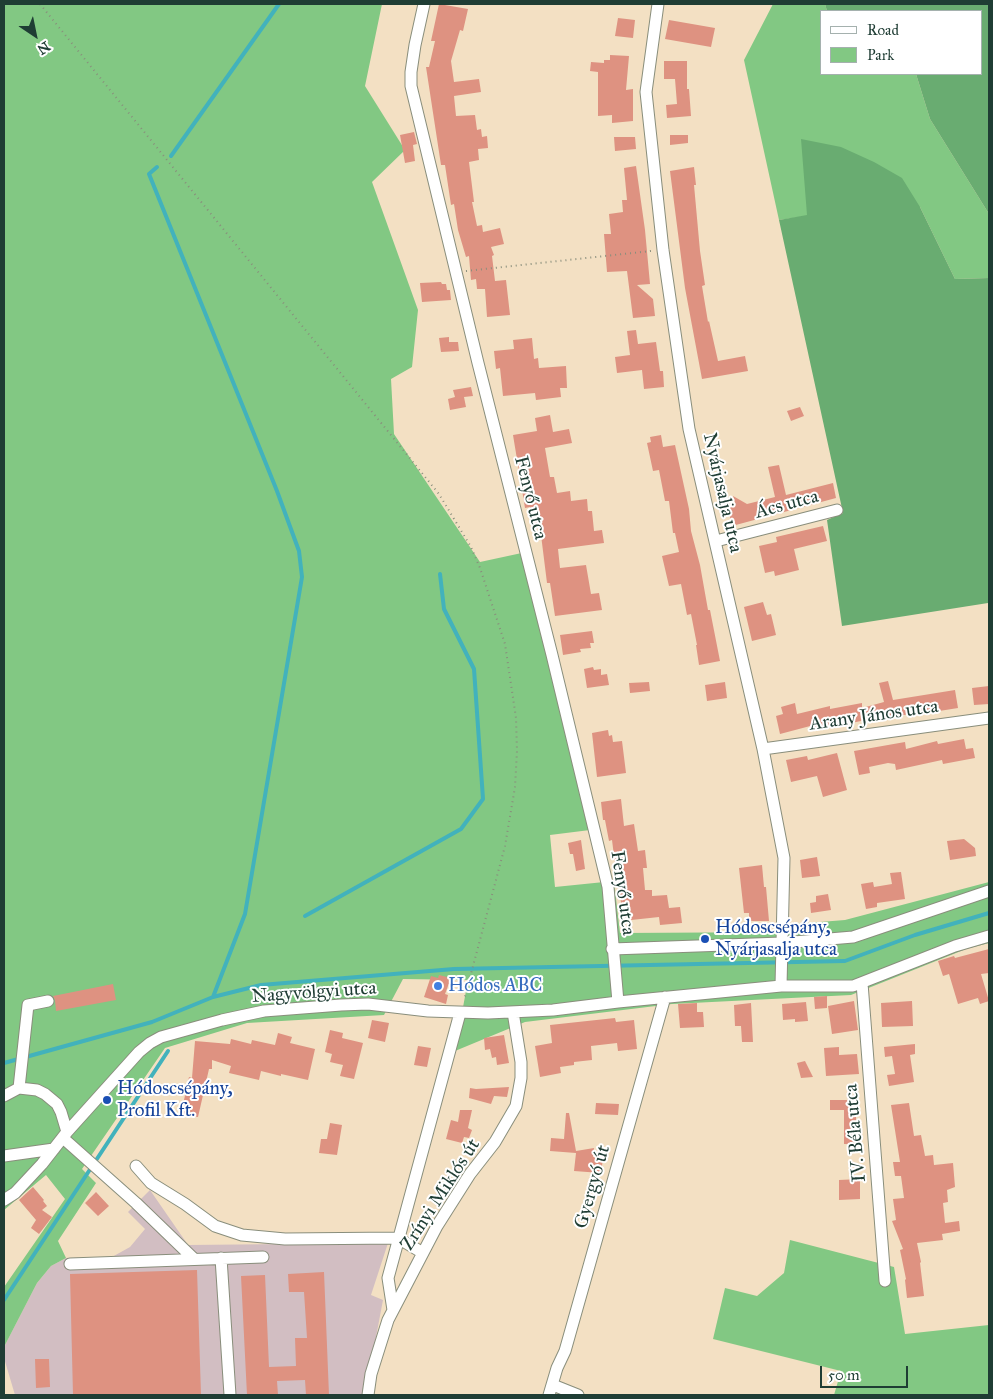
<!DOCTYPE html>
<html>
<head>
<meta charset="utf-8">
<style>
	body { margin:0 }
	#map { position:relative; width:993px; height:1399px; overflow:hidden; background:#f3e0c3; font-family:"IM FELL Great Primer",serif }
	canvas { display:block }
	.frame { position:absolute; inset:0; border:5px solid #1f3d34; pointer-events:none }
	.legend { position:absolute; left:820px; top:10px; width:162px; height:65px; box-sizing:border-box; background:#fff; border:1px solid #a5b1ae; margin:0; padding:6px 9px; list-style:none; font-size:15px; color:#1f3d34 }
	.legend li { display:flex; align-items:center; gap:10px; height:25px }
	.legend b { width:25px; border:1px solid #a5b1ae }
	.north { position:absolute; left:10px; top:10px; width:50px; height:50px; -webkit-text-stroke:4px #fff; paint-order:stroke; rotate:146deg; font-size:14px; font-weight:700; line-height:20px; text-align:center; color:#1f3d34 }
	.north::after { content:''; display:block; margin:auto; width:18px; height:22px; background:#1f3d34; clip-path:polygon(50% 0,100% 100%,50% 72%,0 100%) }
	.scale { position:absolute; left:820px; top:1366px; width:88px; height:22px; box-sizing:border-box; border:2px solid #1f3d34; border-top:0; padding-left:6px; font-size:15px; line-height:18px; white-space:nowrap; color:#1f3d34; -webkit-text-stroke:4px #fff; paint-order:stroke }
</style>
</head>
<body>
<div id="map">
<canvas width="993" height="1399"></canvas>
<div class="frame"></div>
<ul class="legend">
<li><b style="height:6px;background:#fff"></b>Road</li>
<li><b style="height:14px;background:#82c883"></b>Park</li>
</ul>
<div class="north">N</div>
<div class="scale">50 m</div>
</div>
<script>
const g = document.querySelector('canvas').getContext('2d');
g.lineJoin = 'round';
function fillPath(path, color) { g.fillStyle = color; g.fill(path, 'evenodd'); }
const shape = rows => new Path2D(rows.map(r => 'M' + r).join(''));
function strokePath(path, color, width, dash) { g.strokeStyle = color; g.lineWidth = width; g.lineCap = dash ? 'butt' : 'round'; g.setLineDash(dash || []); g.stroke(path); }
function drawText(font, color, halo, rows, align = 'center') {
  g.font = font + ' "IM FELL Great Primer",serif'; g.lineWidth = 4; g.setLineDash([]); g.textBaseline = 'middle'; g.strokeStyle = halo; g.fillStyle = color; for (const [text, x, y, turn = 0] of rows) {
    g.save(); g.translate(x, y); g.rotate((+turn || 0) * Math.PI / 180); g.textAlign = isNaN(turn) ? turn : align; if (halo) g.strokeText(text, 0, 0); g.fillText(text, 0, 0); g.restore();
  }
}
const industrial = shape([
	[150,1190,188,1245,388,1243,371,1295,383,1300,365,1395,15,1395,4,1358,4,1347,37,1283,51,1266,66,1258,112,1257,130,1247,145,1229,128,1212]
]);
const green = shape([
	[4,4,382,4,365,86,405,150,372,182,418,310,412,367,391,379,394,434,480,562,531,551,598,829,550,835,555,887,614,881,620,933,795,932,795,924,845,920,989,882,989,943,966,949,851,995,672,1004,525,1022,455,1051,468,980,403,979,384,1015,247,1023,165,1048,82,1169,96,1183,58,1241,66,1258,51,1266,37,1283,4,1347,4,1287,65,1199,46,1175,4,1210],
	[773,4,825,4,827,11,822,11,822,74,916,74,930,119,989,214,989,278,955,279,920,207,807,216,779,220,744,60],
	[790,1240,894,1267,905,1334,989,1325,989,1395,834,1395,841,1371,713,1339,725,1288,757,1296,784,1273]
]);
const forest = shape([
	[825,4,989,4,989,214,930,119,916,74,982,74,982,11,827,11],
	[801,139,841,147,874,162,902,178,920,207,955,279,989,278,989,606,988,603,842,626,827,520,843,513,779,220,807,215]
]);
const stream = shape([
	[171,156,279,4],
	[157,167,149,174,277,491,299,551,302,577,245,914,213,997],
	[305,916,461,829,483,799,474,669,444,609,440,574],
	[4,1063,152,1022,213,997,261,985,454,969,845,961,915,935,989,913],
	[4,1300,168,1051]
]);
const building = shape([
	[439,4,468,9,463,31,460,30,451,61,454,82,479,79,481,92,454,96,456,116,475,115,477,130,481,129,482,137,487,136,488,148,478,149,479,160,469,162,474,202,472,202,477,226,482,225,483,232,500,228,504,244,491,247,494,255,492,256,495,281,506,280,510,315,487,317,485,289,477,289,476,279,471,280,469,256,466,257,458,230,454,204,451,205,445,165,441,165,426,67,429,67,435,41,431,41],
	[618,18,635,20,633,38,615,36],
	[669,20,715,28,711,47,665,39],
	[610,55,629,56,626,90,633,89,633,121,612,123,612,115,598,116,598,72,590,71,591,62,604,63,604,60,610,60],
	[664,61,687,61,687,89,689,89,691,116,667,118,666,105,677,104,675,79,664,79],
	[414,132,417,144,413,145,415,161,405,163,400,135],
	[670,135,688,135,688,143,670,145],
	[614,137,635,137,636,149,615,151],
	[636,166,645,230,650,284,637,285,653,299,655,316,633,318,627,271,607,272,604,234,611,234,609,214,623,212,622,200,627,200,624,168],
	[694,167,696,185,694,185,700,251,705,285,702,286,708,322,709,321,718,361,745,356,748,371,702,379,685,288,670,171],
	[441,282,442,284,446,284,447,290,450,290,451,300,422,302,420,283],
	[636,330,638,344,656,342,660,371,663,371,664,387,644,389,642,370,617,373,615,357,630,355,627,331],
	[449,337,449,342,458,342,459,351,441,352,439,338],
	[532,338,534,359,538,358,539,368,566,366,567,388,560,388,561,397,536,400,535,393,503,396,500,368,496,369,494,351,514,349,513,340],
	[471,387,473,396,464,397,466,407,450,410,448,399,455,397,453,390],
	[800,407,804,416,791,421,787,411],
	[550,415,553,432,569,429,572,443,545,448,550,477,554,477,557,493,570,491,571,501,587,499,588,511,592,511,594,531,602,530,604,543,558,549,560,568,586,565,591,594,599,593,602,610,555,616,550,583,547,583,540,527,533,528,530,507,525,508,513,435,537,431,535,418],
	[661,435,663,447,675,445,689,509,691,531,700,565,708,610,710,610,720,661,699,665,696,645,697,645,691,614,687,615,681,584,669,586,662,556,679,552,675,533,673,533,669,501,665,501,659,470,653,471,647,443,651,442,650,437],
	[779,465,786,495,833,483,836,498,732,526,727,504,735,503,733,496,747,504,775,497,768,467],
	[823,526,827,541,794,549,799,570,775,576,774,571,765,573,759,546,777,542,776,537],
	[763,602,767,615,771,614,776,635,752,641,744,607],
	[592,631,594,643,590,643,591,648,580,649,581,652,563,655,560,635],
	[593,667,594,670,601,669,601,675,607,674,609,685,587,688,584,669],
	[888,681,893,700,955,690,958,708,908,716,908,714,877,722,876,718,846,724,846,723,815,730,814,725,780,734,776,716,783,714,781,707,795,703,797,714,830,706,830,709,862,703,862,708,884,702,879,683],
	[649,682,650,691,630,693,629,683],
	[725,682,727,698,707,701,705,685],
	[989,686,989,704,974,705,972,688],
	[608,730,609,736,612,735,613,742,622,741,626,773,597,777,592,733],
	[964,739,966,749,973,748,975,758,943,764,942,760,896,770,895,764,888,763,869,767,870,773,859,775,854,751,905,742,906,749,937,741,938,744],
	[837,753,847,790,823,797,817,776,791,782,786,760,807,756,808,760],
	[621,799,624,826,634,824,638,851,645,850,647,868,643,868,645,890,652,890,652,896,667,895,669,908,680,907,682,923,660,925,659,917,622,921,619,871,616,872,612,840,609,841,605,820,603,820,601,802],
	[964,839,975,848,976,856,950,860,947,841],
	[581,840,585,869,576,871,573,854,570,854,568,843],
	[817,857,820,876,802,878,800,860],
	[762,865,764,887,766,887,769,921,749,921,749,913,744,913,739,868],
	[901,872,905,899,877,903,877,907,866,909,861,884,873,882,874,887,892,884,890,873],
	[828,894,831,910,811,913,810,903,816,902,816,896],
	[989,949,989,973,981,974,989,1001,980,1004,978,998,958,1004,949,974,943,976,938,961,954,956,955,958],
	[439,975,451,978,445,994,448,995,446,1004,424,997,431,976,438,978],
	[113,984,116,1000,56,1011,55,1000,53,996],
	[827,996,827,1008,815,1009,814,997],
	[854,1001,858,1030,832,1034,828,1006],
	[912,1001,913,1026,882,1027,881,1003],
	[806,1002,808,1021,795,1022,795,1019,783,1020,782,1004],
	[697,1003,697,1012,703,1012,704,1027,680,1028,678,1004],
	[751,1003,753,1042,742,1042,741,1026,735,1026,734,1005],
	[615,1018,616,1022,634,1020,637,1049,618,1051,617,1043,591,1046,592,1060,574,1062,574,1065,560,1067,561,1073,540,1077,535,1046,552,1043,550,1025],
	[372,1020,389,1023,385,1042,368,1038],
	[330,1030,343,1033,342,1038,363,1043,354,1079,340,1076,343,1065,330,1062,332,1054,325,1052],
	[278,1033,292,1037,290,1043,315,1049,308,1080,281,1074,281,1076,261,1071,259,1080,229,1073,231,1066,212,1060,212,1069,209,1069,198,1117,181,1114,189,1077,192,1078,195,1041,230,1044,231,1039,251,1044,252,1040,275,1045],
	[504,1035,509,1063,497,1065,496,1057,492,1058,490,1049,485,1050,484,1038],
	[915,1044,915,1054,910,1055,914,1082,889,1086,887,1075,895,1074,892,1056,885,1057,884,1047],
	[418,1046,431,1048,427,1067,414,1065],
	[839,1047,839,1055,857,1054,859,1074,826,1076,824,1048],
	[805,1061,813,1077,801,1078,797,1063],
	[509,1087,507,1097,494,1096,491,1104,469,1098,470,1088,476,1089],
	[830,1100,856,1100,856,1125,861,1125,861,1144,844,1144,844,1110,830,1110],
	[596,1103,619,1104,618,1115,595,1114],
	[909,1103,914,1136,921,1135,925,1156,933,1155,934,1165,953,1163,955,1187,947,1190,948,1202,943,1203,945,1223,959,1221,960,1231,942,1234,943,1240,917,1243,921,1262,920,1263,924,1296,907,1298,905,1280,906,1279,900,1250,903,1249,892,1221,896,1220,893,1199,904,1198,901,1176,895,1176,893,1162,900,1162,891,1105],
	[460,1110,472,1110,468,1128,472,1130,469,1138,464,1137,462,1143,446,1139,451,1120,458,1122],
	[566,1113,569,1113,576,1151,594,1148,593,1157,603,1158,601,1173,574,1171,576,1153,550,1151,551,1138,564,1139],
	[330,1123,342,1125,337,1155,319,1153,321,1139,327,1139],
	[860,1179,860,1199,839,1200,839,1180],
	[33,1187,44,1200,43,1201,47,1206,42,1210,52,1217,39,1234,31,1228,36,1220,19,1200],
	[96,1192,109,1206,98,1216,85,1203],
	[197,1270,201,1395,73,1395,70,1274],
	[324,1272,329,1395,306,1395,305,1380,277,1381,278,1395,247,1395,241,1276,265,1275,269,1367,296,1366,295,1338,307,1338,304,1292,289,1292,288,1274],
	[35,1359,49,1359,50,1387,36,1388]
]);
const path = shape([
	[40,4,439,494,471,547,480,568,505,644,516,718,517,751,515,787,505,846,464,1000],
	[466,271,651,251]
]);
const minor = shape([
	[424,4,415,45,411,72,411,86,478,363,552,655,608,887,618,1002],
	[658,4,646,92,663,250,689,429,763,749,784,858,781,986],
	[716,541,837,510],
	[763,749,989,718],
	[612,949,782,943,853,937,989,891],
	[862,983,885,1281],
	[19,1088,28,1005,48,1001],
	[4,1096,19,1088,37,1090,45,1094,57,1104,61,1112,67,1132],
	[63,1138,136,1203,194,1259],
	[4,1156,54,1149],
	[136,1166,151,1183,185,1204,215,1226,242,1235,285,1239,398,1238,423,1253],
	[4,1200,15,1193,42,1164,67,1132,139,1052,150,1043,161,1037,222,1020,264,1011,341,1005,368,1004,428,1011,488,1013,553,1010,618,1002,781,986,853,986,955,946,989,936],
	[221,1258,230,1395],
	[70,1264,263,1257],
	[393,1310,388,1278,460,1013],
	[553,1385,578,1395],
	[368,1395,371,1374,388,1320,437,1226,470,1174,495,1142,516,1106,521,1078,521,1062,513,1012],
	[549,1395,557,1368,565,1351,665,997]
]);
const markers = [
	[705,939,5,"#1a4fb4"],
	[438,986,5,"#3f7fe0"],
	[107,1100,5,"#1a4fb4"]
];
const streetNames = [
	["Nyárjasalja utca",722,493,77],
	["Fenyő utca",530,498,76],
	["Ács utca",787,505,-15],
	["Arany János utca",874,716,-8],
	["Fenyő utca",622,893,82],
	["Nagyvölgyi utca",314,993,-4],
	["IV. Béla utca",856,1133,-95],
	["Gyergyó út",593,1187,-74],
	["Zrínyi Miklós út",441,1195,-57]
];
const transitNames = [
	["Hódoscsépány,",715,928],
	["Nyárjasalja utca",715,950],
	["Hódoscsépány,",117,1089],
	["Profil Kft.",117,1111]
];
const shopNames = [
	["Hódos ABC",448,986]
];
fillPath(industrial, '#d2bec2');
fillPath(green, '#82c883');
fillPath(forest, '#69ac71');
strokePath(stream, '#42b2bc', 4);
fillPath(building, '#de9281');
strokePath(minor, '#898e7c', 13);
strokePath(path, '#898e7c', 2, [1, 4]);
strokePath(minor, '#fff', 11);
for (const [x, y, r, color] of markers) { const dot = new Path2D(); dot.arc(x, y, r, 0, 2 * Math.PI); g.fillStyle = color; g.fill(dot); strokePath(dot, '#fff', 2); }
drawText('19px', '#1f3d34', '#fff', streetNames);
drawText('19px', '#164399', '#fff', transitNames, 'left');
drawText('19px', '#366cbe', '#fff', shopNames, 'left');
</script>
</body>
</html>
